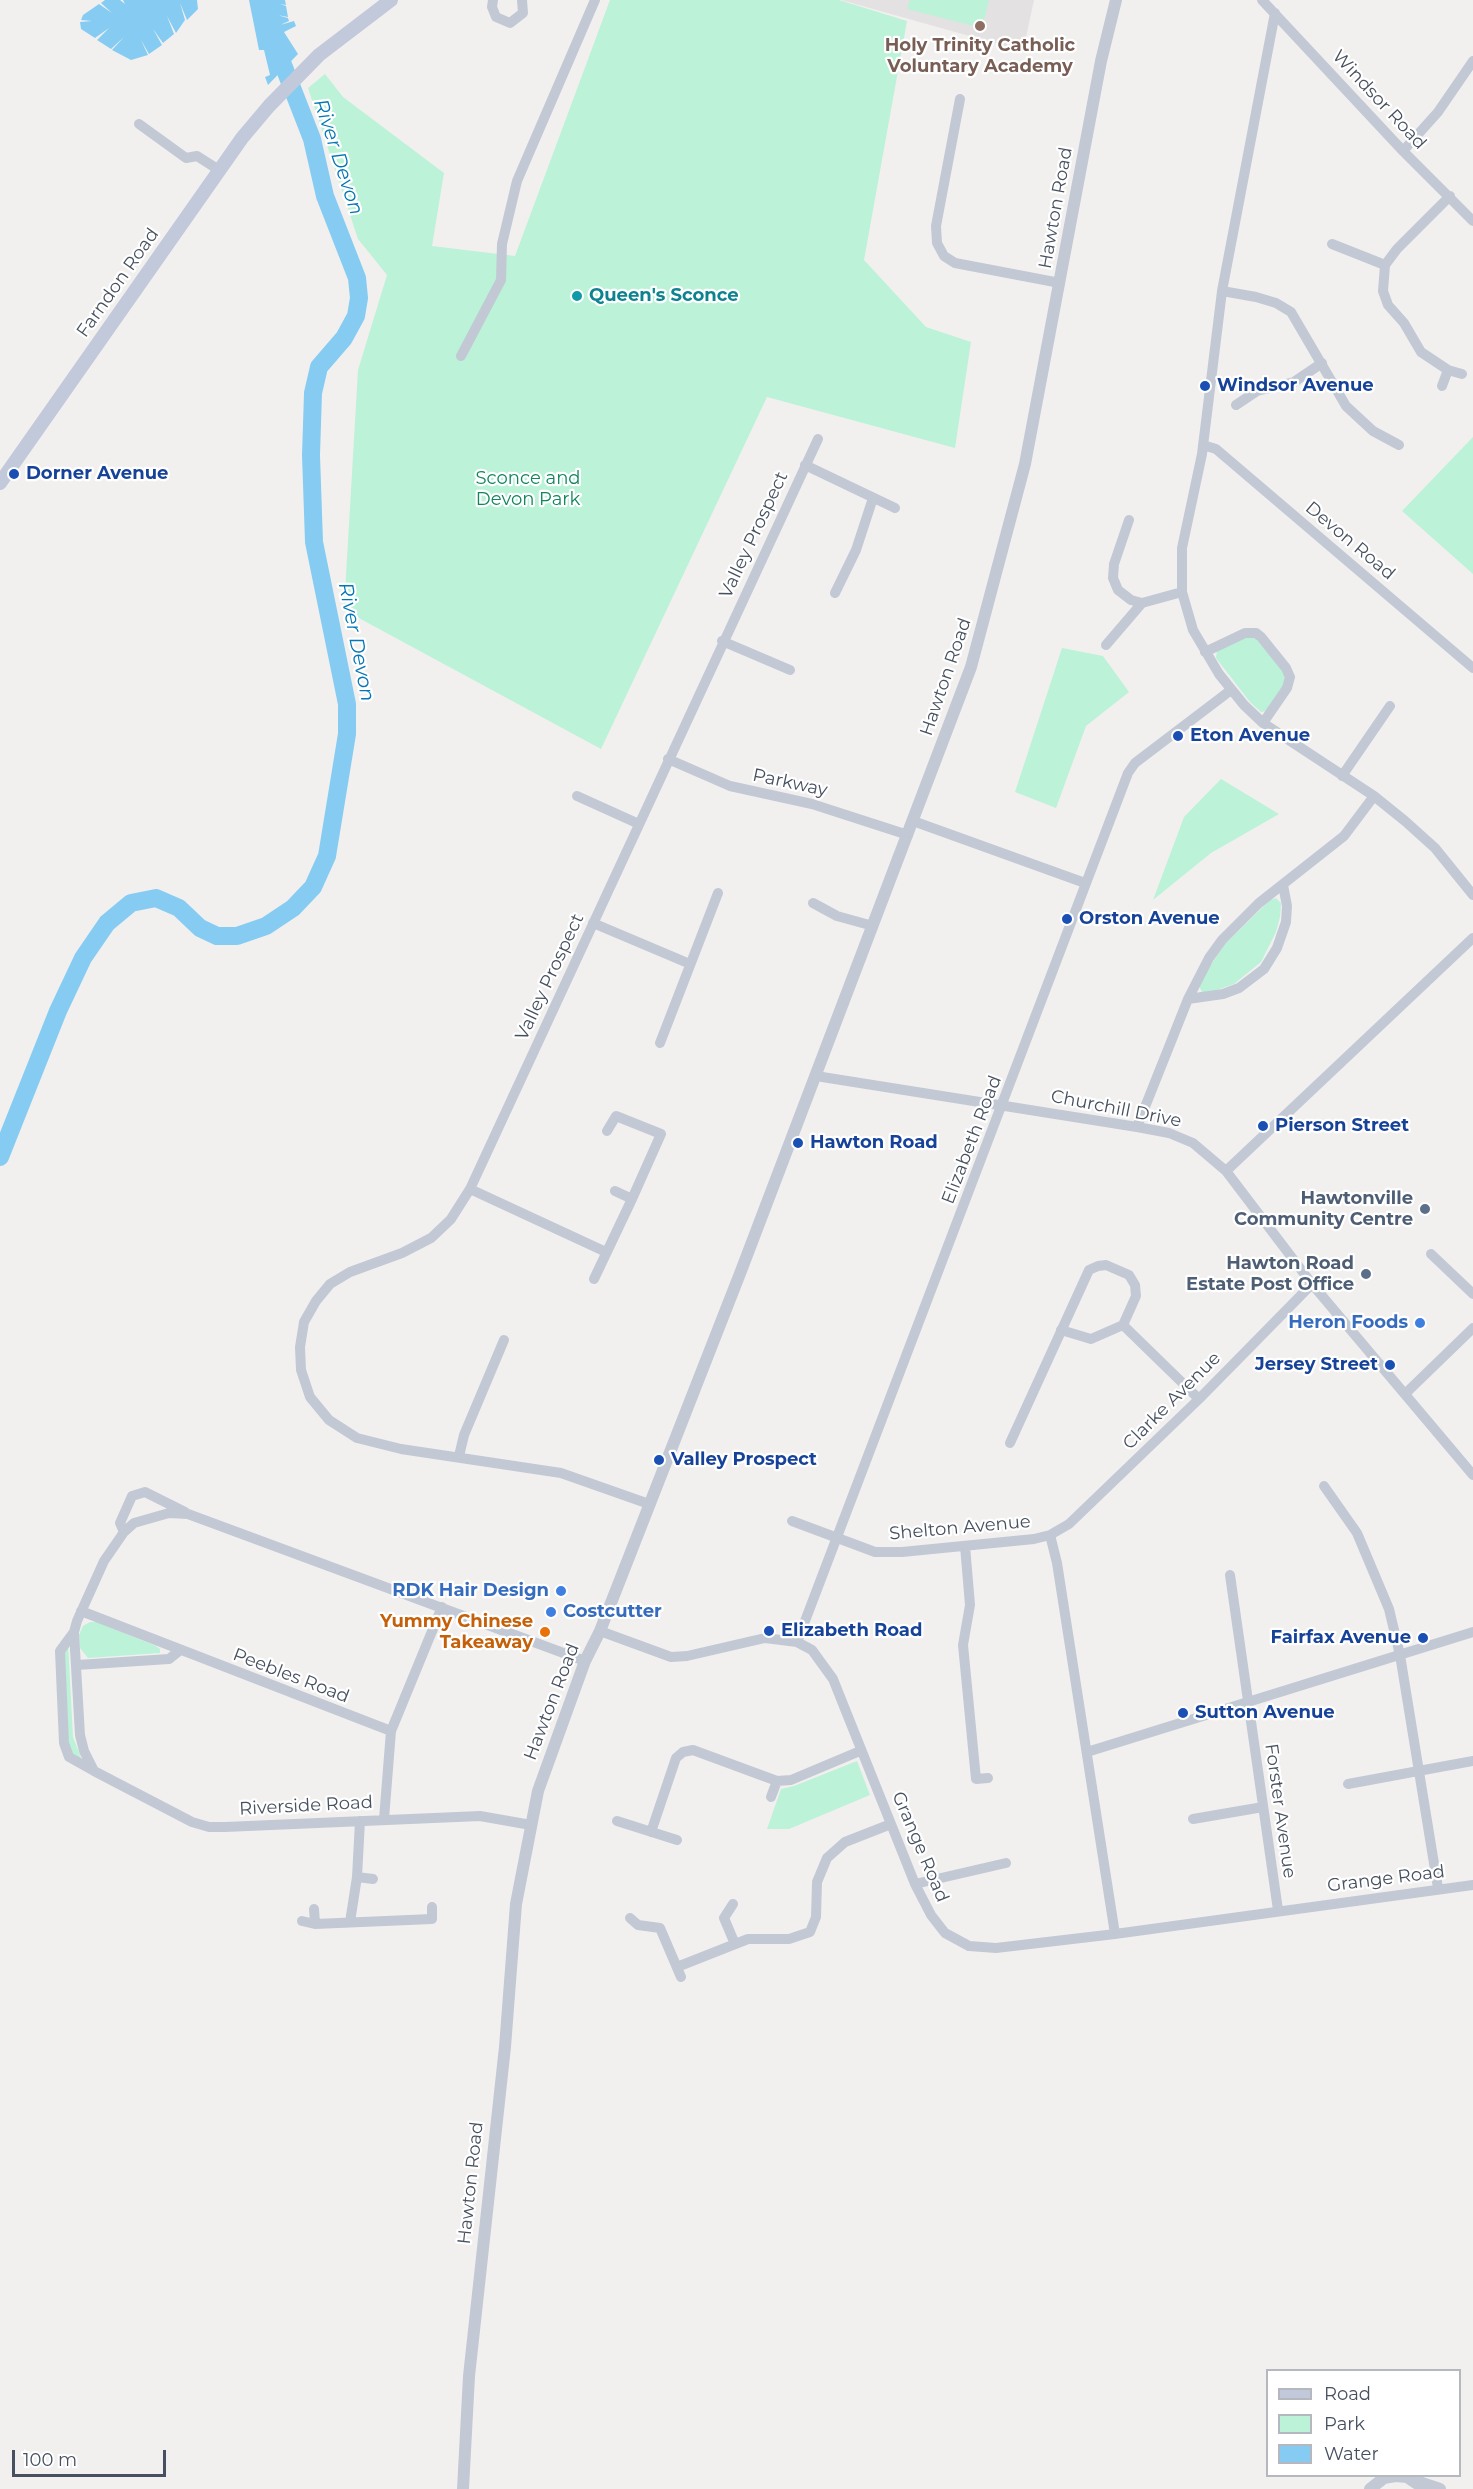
<!DOCTYPE html>
<html>
<head>
<meta charset="utf-8">
<style>
	body { margin:0 }
	#map { position:relative; width:1473px; height:2489px; overflow:hidden; background:#f2f0ef; font-family:Montserrat,sans-serif }
	canvas { display:block }
	.legend { position:absolute; left:1266px; top:2369px; width:195px; height:108px; box-sizing:border-box; background:#fff; border:2px solid #b5b9bf; margin:0; padding:8px 10px; list-style:none; font-size:18px; color:#46505f }
	.legend li { display:flex; align-items:center; gap:12px; height:30px }
	.legend b { width:30px; border:2px solid #b5b9bf }
	.scale { position:absolute; left:12px; top:2450px; width:154px; height:27px; box-sizing:border-box; border:3px solid #46505f; border-top:0; padding-left:8px; font-size:18px; line-height:21px; white-space:nowrap; color:#46505f; -webkit-text-stroke:4px #fff; paint-order:stroke }
</style>
</head>
<body>
<div id="map">
<canvas width="1473" height="2489"></canvas>
<ul class="legend">
<li><b style="height:8px;background:#c1c9da"></b>Road</li>
<li><b style="height:16px;background:#bbf2d8"></b>Park</li>
<li><b style="height:16px;background:#86ccf2"></b>Water</li>
</ul>
<div class="scale">100 m</div>
</div>
<script>
const g = document.querySelector('canvas').getContext('2d');
g.lineJoin = 'round';
function fillPath(path, color) { g.fillStyle = color; g.fill(path, 'evenodd'); }
const shape = rows => new Path2D(rows.map(r => 'M' + r).join(''));
function strokePath(path, color, width, dash) { g.strokeStyle = color; g.lineWidth = width; g.lineCap = dash ? 'butt' : 'round'; g.setLineDash(dash || []); g.stroke(path); }
function drawText(font, color, halo, rows, align = 'center') {
  g.font = font + ' Montserrat,sans-serif'; g.lineWidth = 4.5; g.setLineDash([]); g.textBaseline = 'middle'; g.strokeStyle = halo; g.fillStyle = color; for (const [text, x, y, turn = 0] of rows) {
    g.save(); g.translate(x, y); g.rotate((+turn || 0) * Math.PI / 180); g.textAlign = isNaN(turn) ? turn : align; if (halo) g.strokeText(text, 0, 0); g.fillText(text, 0, 0); g.restore();
  }
}
const education = shape([
	[841,0,1034,0,1023,51]
]);
const green = shape([
	[610,0,839,0,907,21,864,260,926,327,971,342,955,448,767,397,601,749,344,610,358,370,387,275,358,239,308,88,325,74,343,97,444,173,432,246,515,256],
	[910,0,989,0,982,28,907,9],
	[1473,437,1473,574,1402,511],
	[1243,637,1255,638,1285,673,1285,684,1267,711,1261,712,1250,702,1216,658,1217,651],
	[1062,648,1103,656,1129,692,1086,726,1056,808,1015,792],
	[1221,779,1279,814,1211,853,1153,900,1184,817],
	[1276,898,1281,903,1280,917,1276,932,1261,962,1234,984,1208,993,1202,992,1199,986,1204,975,1225,944,1270,900],
	[90,1622,97,1622,156,1646,160,1649,160,1653,88,1658,80,1648,79,1635,83,1626],
	[68,1642,73,1737,83,1763,69,1752,64,1648],
	[857,1761,870,1795,789,1829,767,1829,781,1789,794,1786]
]);
const water = shape([
	[105,0,120,0,125,4,123,0,197,0,198,9,187,20,180,3,185,20,176,33,167,16,174,34,163,43,153,29,162,45,149,54,141,40,148,55,131,60,112,50,124,37,111,49,97,40,109,28,95,38,81,29,80,22,92,21,81,20,83,15,99,4,112,13,101,3],
	[249,0,285,0,286,5,280,4,286,6,288,17,277,15,288,18,289,21,280,25,294,21,296,26,284,32,298,54,268,85,265,77,270,75,264,50,259,50]
]);
const river = shape([
	[0,1157,58,1011,83,958,107,923,131,903,156,898,179,908,200,928,217,936,237,936,266,926,293,908,313,887,327,856,347,734,347,704,314,542,311,455,313,393,319,367,344,338,356,316,359,298,357,278,325,196,312,139,280,57,267,0]
]);
const minor = shape([
	[493,0,492,7,496,17,510,23,523,13,522,0],
	[1262,0,1403,151,1473,221],
	[1275,13,1222,291,1202,454,1182,548,1182,592,1193,630,1219,674,1244,705,1263,723,1374,796,1405,821,1435,848,1473,895],
	[960,99,936,226,937,243,944,256,955,263,1060,283],
	[139,124,186,158,197,156,219,170],
	[1403,151,1438,112,1473,61],
	[1450,196,1397,249,1385,265,1383,291,1388,305,1404,323,1421,352,1448,370,1462,374],
	[1332,244,1385,265],
	[1222,291,1256,297,1276,303,1291,312,1346,406,1373,431,1399,445],
	[461,356,501,280,502,244,517,181,595,0],
	[1442,386,1448,370],
	[1236,405,1257,391,1294,382,1322,363],
	[1203,445,1216,449,1473,668],
	[805,465,895,508],
	[1129,520,1114,564,1113,578,1118,590,1131,600,1142,603,1182,592],
	[835,593,856,550,873,498],
	[722,641,790,670],
	[1106,645,1142,603],
	[1205,652,1245,633,1256,633,1261,637,1286,668,1290,677,1287,688,1263,723],
	[668,759,730,786,812,804,908,835],
	[1342,776,1390,706],
	[577,796,639,824],
	[913,821,1085,883],
	[813,903,837,916,873,926],
	[593,923,690,964],
	[1188,999,1223,994,1239,988,1264,969,1277,948,1286,922,1287,906,1283,885],
	[660,1043,718,893],
	[816,1076,1137,1127,1169,1133,1193,1143,1226,1171,1312,1284,1473,1475],
	[1137,1127,1188,999,1209,958,1222,940,1259,903,1344,836,1374,796],
	[607,1131,616,1116,661,1134,632,1199],
	[1226,1171,1473,938],
	[470,1189,606,1252],
	[1431,1254,1473,1294],
	[594,1279,632,1199,615,1191],
	[1061,1330,1091,1339,1123,1325],
	[1406,1393,1473,1328],
	[1010,1443,1089,1270,1098,1266,1106,1265,1129,1275,1135,1285,1136,1296,1123,1325,1199,1399],
	[459,1456,464,1435,504,1340],
	[1324,1486,1357,1533,1389,1609,1400,1655,1438,1888],
	[649,1504,561,1473,401,1449,357,1438,329,1420,310,1397,301,1370,300,1347,304,1322,316,1301,330,1284,350,1272,402,1253,431,1238,451,1219,470,1189,818,439],
	[792,1521,875,1552,902,1552,1034,1539,1050,1535,1069,1524,1199,1399,1312,1284],
	[124,1532,120,1523,132,1496,145,1492,185,1512],
	[1050,1535,1057,1563,1115,1934],
	[965,1546,970,1605,963,1645,976,1779,988,1778],
	[1230,1575,1278,1910],
	[81,1611,391,1731],
	[600,1631,671,1657,687,1656,765,1638,797,1642,812,1650,833,1679,915,1884,931,1915,945,1933,969,1946,996,1948,1115,1934,1473,1885],
	[74,1632,60,1651,64,1743,69,1757,94,1771],
	[797,1642,1128,773,1135,763,1231,690],
	[77,1665,169,1659,179,1651],
	[1087,1752,1473,1632],
	[1348,1784,1473,1761],
	[771,1797,777,1781],
	[384,1819,391,1731,442,1607],
	[1193,1819,1263,1807],
	[617,1821,677,1840],
	[531,1825,480,1816,225,1827,209,1827,192,1822,94,1771,84,1751,80,1735,74,1632,77,1621,104,1561,124,1532,134,1523,169,1513,188,1514,585,1661],
	[651,1832,676,1758,683,1752,693,1750,777,1781,791,1780,860,1751],
	[357,1877,373,1879],
	[915,1884,1006,1863],
	[733,1904,724,1918,735,1944],
	[314,1909,315,1924],
	[630,1918,638,1925,660,1928,681,1977],
	[302,1921,315,1924,432,1919,432,1907],
	[350,1922,357,1877,360,1821],
	[677,1967,748,1939,789,1939,810,1932,816,1917,817,1882,827,1858,845,1842,891,1824]
]);
const tertiary = shape([
	[1396,2476,1407,2477,1425,2489],
	[1419,2482,1440,2489],
	[463,2489,469,2376,505,2047,516,1904,538,1791,585,1661,600,1631,741,1271,971,667,1025,464,1101,61,1116,0],
	[1370,2489,1384,2478,1395,2476]
]);
const secondary = shape([
	[0,483,242,138,269,106,319,55,391,0]
]);
const markers = [
	[980,26,6,"#8d6e63"],
	[577,296,6,"#0f9aa8"],
	[1205,386,6,"#1a4fb4"],
	[14,474,6,"#1a4fb4"],
	[1178,736,6,"#1a4fb4"],
	[1067,919,6,"#1a4fb4"],
	[1263,1126,6,"#1a4fb4"],
	[798,1143,6,"#1a4fb4"],
	[1425,1209,6,"#5c6f8a"],
	[1366,1274,6,"#5c6f8a"],
	[1420,1323,6,"#3f7fe0"],
	[1390,1365,6,"#1a4fb4"],
	[659,1460,6,"#1a4fb4"],
	[561,1591,6,"#3f7fe0"],
	[551,1612,6,"#3f7fe0"],
	[769,1631,6,"#1a4fb4"],
	[545,1632,6,"#e8710a"],
	[1423,1638,6,"#1a4fb4"],
	[1183,1713,6,"#1a4fb4"]
];
const educationNames = [
	["Holy Trinity Catholic",980,46],
	["Voluntary Academy",980,67]
];
const streetNames = [
	["Windsor Road",1379,100,47],
	["Hawton Road",1056,208,-80],
	["Farndon Road",118,283,-55],
	["Valley Prospect",754,535,-65],
	["Devon Road",1350,541,40],
	["Hawton Road",946,677,-71],
	["Parkway",790,783,12],
	["Valley Prospect",550,977,-65],
	["Churchill Drive",1116,1109,11],
	["Elizabeth Road",972,1140,-69],
	["Clarke Avenue",1172,1401,-45],
	["Shelton Avenue",960,1528,-5],
	["Peebles Road",291,1676,21],
	["Hawton Road",552,1702,-69],
	["Riverside Road",306,1806,-3],
	["Forster Avenue",1280,1811,82],
	["Grange Road",920,1847,67],
	["Grange Road",1386,1879,-7],
	["Hawton Road",471,2183,-84]
];
const cultureNames = [
	["Queen's Sconce",589,296]
];
const transitNames = [
	["Windsor Avenue",1217,386],
	["Dorner Avenue",26,474],
	["Eton Avenue",1190,736],
	["Orston Avenue",1079,919],
	["Pierson Street",1275,1126],
	["Hawton Road",810,1143],
	["Jersey Street",1378,1365,"right"],
	["Valley Prospect",671,1460],
	["Elizabeth Road",781,1631],
	["Fairfax Avenue",1411,1638,"right"],
	["Sutton Avenue",1195,1713]
];
const parkNames = [
	["Sconce and",528,479],
	["Devon Park",528,500]
];
const serviceNames = [
	["Hawtonville",1413,1199],
	["Community Centre",1413,1220],
	["Hawton Road",1354,1264],
	["Estate Post Office",1354,1285]
];
const shopNames = [
	["Heron Foods",1408,1323],
	["RDK Hair Design",549,1591],
	["Costcutter",563,1612,"left"]
];
const foodNames = [
	["Yummy Chinese",533,1622],
	["Takeaway",533,1643]
];
const waterNames = [
	["River Devon",338,157,72],
	["River Devon",356,642,79]
];
fillPath(education, '#e3e1e1');
fillPath(green, '#bbf2d8');
fillPath(water, '#86ccf2');
strokePath(river, '#86ccf2', 18);
strokePath(minor, '#c2c9d5', 10);
strokePath(tertiary, '#c2c9d5', 12);
strokePath(secondary, '#c1c9da', 14);
for (const [x, y, r, color] of markers) { const dot = new Path2D(); dot.arc(x, y, r, 0, 2 * Math.PI); g.fillStyle = color; g.fill(dot); strokePath(dot, '#fff', 2); }
drawText('bold 18px', '#785e54', '#fff', educationNames);
drawText('18px', '#46505f', '#fff', streetNames);
drawText('bold 18px', '#0d838f', '#fff', cultureNames, 'left');
drawText('bold 18px', '#164399', '#fff', transitNames, 'left');
drawText('18px', '#11865c', '#fff', parkNames);
drawText('bold 18px', '#4e5e75', '#fff', serviceNames, 'right');
drawText('bold 18px', '#366cbe', '#fff', shopNames, 'right');
drawText('bold 18px', '#c56008', '#fff', foodNames, 'right');
drawText('italic 20px', '#0376b5', '#fff', waterNames);
</script>
</body>
</html>
